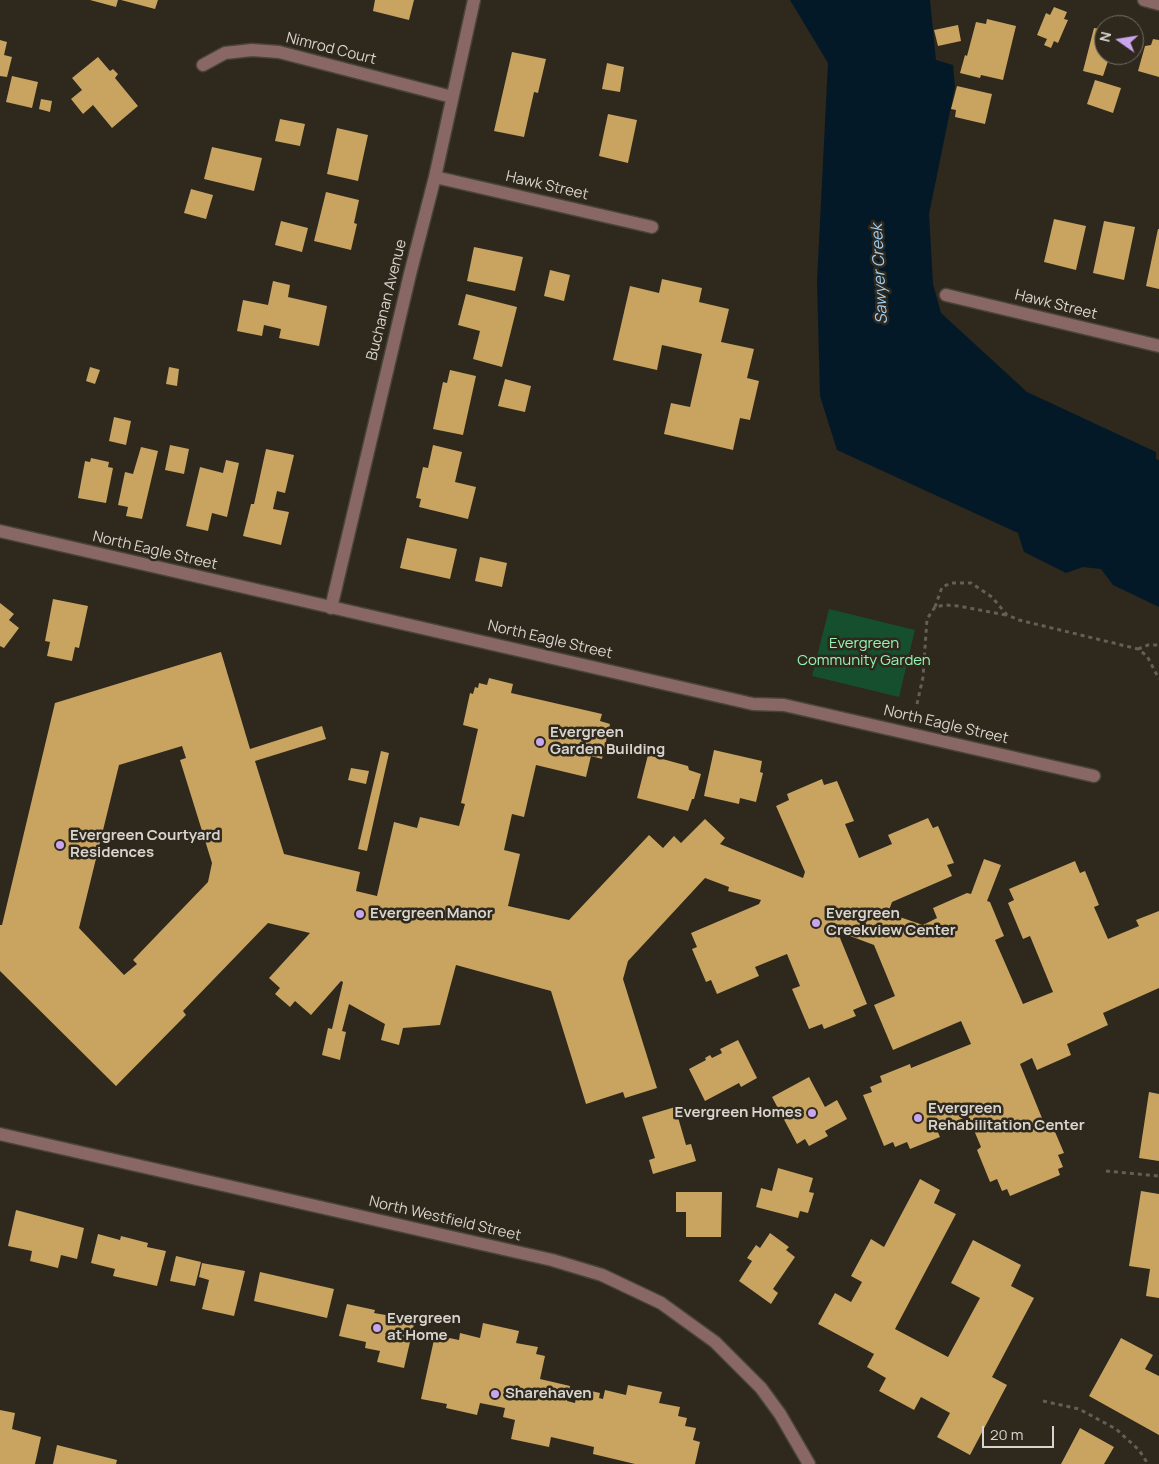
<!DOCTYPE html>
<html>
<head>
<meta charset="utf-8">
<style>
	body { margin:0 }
	#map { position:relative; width:1159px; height:1464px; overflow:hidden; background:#2e281d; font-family:Manrope,sans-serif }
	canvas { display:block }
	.north { position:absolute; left:1094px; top:15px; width:50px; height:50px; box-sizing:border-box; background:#2e281d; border:1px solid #726d63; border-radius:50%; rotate:283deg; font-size:14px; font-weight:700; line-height:20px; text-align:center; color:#d8d4cd }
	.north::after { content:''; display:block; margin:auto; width:18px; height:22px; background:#c9a5ee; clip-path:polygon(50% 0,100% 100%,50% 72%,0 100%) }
	.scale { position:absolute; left:982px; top:1426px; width:72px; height:22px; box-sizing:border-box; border:2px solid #d8d4cd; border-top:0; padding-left:6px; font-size:15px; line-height:18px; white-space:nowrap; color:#d8d4cd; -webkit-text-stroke:4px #2e281d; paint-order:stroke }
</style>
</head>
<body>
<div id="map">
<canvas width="1159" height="1464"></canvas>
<div class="north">N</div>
<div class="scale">20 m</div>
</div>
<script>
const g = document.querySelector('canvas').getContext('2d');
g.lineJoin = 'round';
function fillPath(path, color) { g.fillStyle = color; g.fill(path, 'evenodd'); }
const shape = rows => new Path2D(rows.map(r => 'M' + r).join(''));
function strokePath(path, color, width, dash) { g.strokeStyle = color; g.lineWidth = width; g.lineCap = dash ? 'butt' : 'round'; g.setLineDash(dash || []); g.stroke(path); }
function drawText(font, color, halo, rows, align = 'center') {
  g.font = font + ' Manrope,sans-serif'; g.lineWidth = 5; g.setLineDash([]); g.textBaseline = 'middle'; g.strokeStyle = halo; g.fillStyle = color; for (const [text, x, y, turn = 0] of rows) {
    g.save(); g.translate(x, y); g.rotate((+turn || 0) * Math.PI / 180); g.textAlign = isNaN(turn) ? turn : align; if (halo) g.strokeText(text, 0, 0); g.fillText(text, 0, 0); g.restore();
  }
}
const green = shape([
	[829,609,915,630,899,697,812,676]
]);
const water = shape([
	[790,0,930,0,936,60,953,65,955,87,929,214,933,284,941,313,1027,392,1156,452,1156,459,1159,460,1159,607,1113,585,1101,569,1083,567,1066,573,1024,552,1018,533,837,450,820,396,817,282,828,63]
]);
const building = shape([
	[90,0,118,0,116,7],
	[121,0,158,0,155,9],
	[375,0,414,0,409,20,373,11],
	[1054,7,1067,12,1064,19,1068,20,1058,43,1054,41,1051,48,1044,45,1047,39,1037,35,1046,13,1050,15],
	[987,19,1016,26,1003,80,981,75,980,78,960,73,965,55,967,56,976,22,986,24],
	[1101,23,1104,24,1104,55,1110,55,1103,76,1083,71,1094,28,1100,29],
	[958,25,961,41,938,46,934,30],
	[1153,39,1159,40,1159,77,1138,71,1145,46,1151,45],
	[0,40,7,42,4,55,12,57,7,77,0,76],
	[512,52,546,59,538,93,534,92,524,137,494,131],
	[98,57,110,71,113,69,118,74,115,78,138,106,112,128,93,105,83,114,71,99,82,90,72,78],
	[607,63,624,67,620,92,602,89],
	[12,76,38,82,32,108,6,102],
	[1095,80,1121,88,1113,113,1087,104],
	[957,86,992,94,985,124,955,117,956,110,951,109],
	[41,99,52,101,50,112,39,109],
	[608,114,637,120,628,163,599,156],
	[280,119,305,124,300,146,275,141],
	[337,128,368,135,358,181,327,174],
	[212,147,262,158,254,191,204,179],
	[191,189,213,195,206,219,184,213],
	[326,192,359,200,354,223,357,224,351,250,314,241],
	[1054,219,1086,226,1076,270,1044,262],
	[281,221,308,228,302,252,275,245],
	[1104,221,1135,227,1124,280,1093,273],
	[1158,229,1159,229,1159,289,1146,286],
	[474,247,523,257,515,291,467,281],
	[550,270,570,275,564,301,544,296],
	[662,279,702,288,699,302,729,309,721,342,754,349,747,378,759,381,750,420,740,418,733,450,664,434,671,403,690,407,702,354,662,345,657,370,613,360,630,286,659,293],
	[273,281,290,285,288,297,327,306,319,346,279,338,281,329,264,325,262,336,237,331,243,300,268,305],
	[466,294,517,307,502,367,473,359,480,331,458,325],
	[90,367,100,370,95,384,86,381],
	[169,367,179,369,177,386,166,384],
	[450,370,476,376,463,435,433,429,443,382,447,383],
	[505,379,531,386,525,412,498,406],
	[114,417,131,421,126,445,109,441],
	[170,445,189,449,184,474,165,470],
	[433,445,462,452,455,482,476,487,468,519,419,507,421,499,416,498,423,467,428,468],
	[141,447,158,451,142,519,126,516,128,507,118,505,125,472,133,474],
	[266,449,294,455,285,493,277,491,273,509,289,512,281,545,243,536,251,504,254,504],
	[91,458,109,462,108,467,113,468,106,503,78,498,85,461,90,462],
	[226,460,239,463,227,517,212,513,208,531,186,526,200,467,223,473],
	[407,538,457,549,450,579,400,568],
	[480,557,507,563,502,587,475,581],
	[53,599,88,606,79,648,75,647,72,661,47,656,50,642,45,641],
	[0,603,14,614,9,620,19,628,4,648,0,646],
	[221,652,250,749,322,726,326,739,255,761,284,854,360,872,356,891,377,896,394,822,417,828,420,817,459,826,465,804,461,803,478,729,463,725,470,693,473,694,475,687,478,688,479,683,487,685,489,678,513,684,511,693,602,714,600,721,610,724,602,759,591,756,586,777,536,765,524,817,512,814,504,850,520,854,508,906,569,920,649,835,663,848,674,836,681,843,705,819,725,838,720,844,803,878,805,872,776,806,789,800,787,794,822,779,824,785,837,781,854,821,845,824,859,858,892,844,888,835,928,818,933,828,938,826,954,863,947,865,952,876,892,902,888,913,923,925,937,918,933,908,967,893,971,894,984,859,1001,865,987,901,990,902,1004,936,995,940,1023,1004,1053,992,1030,936,1023,939,1008,903,1014,900,1009,889,1075,861,1080,873,1085,871,1099,905,1094,907,1108,939,1139,926,1136,920,1159,911,1159,988,1103,1013,1108,1025,1067,1044,1071,1055,1037,1070,1032,1058,1020,1064,1044,1123,1050,1120,1064,1153,1058,1155,1063,1167,1058,1169,1060,1175,1010,1196,1007,1189,1002,1191,997,1179,990,1182,977,1150,981,1147,968,1116,937,1130,940,1137,910,1149,907,1142,895,1147,893,1142,884,1146,863,1095,872,1092,870,1087,882,1082,880,1076,910,1064,911,1068,971,1044,961,1021,893,1050,874,1005,895,996,874,945,842,933,840,938,867,1004,853,1010,856,1016,824,1029,822,1024,809,1029,792,989,800,986,787,954,755,967,759,976,717,994,711,980,706,982,692,949,697,947,691,933,759,904,761,900,728,891,729,887,705,878,628,961,623,979,657,1088,625,1098,623,1092,586,1104,551,991,456,965,440,1025,403,1028,399,1045,381,1040,385,1024,349,1004,342,1031,346,1032,340,1060,322,1055,328,1028,332,1029,343,982,341,981,311,1015,295,1001,290,1007,275,994,280,988,269,978,310,933,268,923,183,1011,186,1015,116,1086,0,971,0,925,2,925,55,703],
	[182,746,186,758,180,760,212,863,208,882,133,960,137,964,124,975,79,928,119,765],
	[714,750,762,761,760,772,763,773,756,802,740,798,739,804,704,796],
	[381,751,389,753,367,851,358,849],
	[648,755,688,766,689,770,701,774,694,799,692,799,688,811,637,798],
	[351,768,369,771,366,784,348,780],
	[738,1040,757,1078,741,1087,739,1083,705,1101,689,1069,706,1060,705,1058,710,1055,712,1058,722,1053,720,1049],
	[809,1077,825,1107,837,1100,847,1119,825,1131,828,1136,809,1146,805,1139,797,1144,772,1097],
	[1149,1092,1159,1094,1159,1161,1139,1158],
	[675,1107,686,1145,691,1144,696,1161,653,1174,649,1160,655,1158,642,1117],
	[778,1168,813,1178,809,1192,814,1193,808,1213,800,1211,798,1218,756,1207,761,1188,772,1191],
	[920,1179,940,1190,934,1203,956,1214,895,1329,948,1357,980,1298,951,1283,973,1240,1021,1265,1011,1286,1034,1298,992,1377,1007,1385,970,1455,937,1437,950,1413,921,1397,914,1410,879,1391,886,1378,867,1367,874,1354,818,1324,835,1293,851,1302,862,1282,851,1276,871,1239,884,1247],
	[1141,1191,1159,1194,1159,1298,1146,1296,1150,1269,1129,1266],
	[676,1192,722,1192,721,1237,686,1237,686,1212,676,1212],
	[16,1210,84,1228,77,1259,61,1255,58,1268,30,1261,32,1251,8,1246],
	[770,1233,789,1247,786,1250,795,1257,773,1289,778,1293,771,1304,739,1281,752,1261,747,1258,756,1245,760,1248],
	[98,1234,120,1240,121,1236,148,1243,147,1247,166,1251,157,1286,113,1276,115,1269,91,1263],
	[176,1256,201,1262,195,1286,170,1281],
	[202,1263,245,1271,234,1316,202,1309,209,1280,199,1277],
	[260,1272,334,1289,327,1318,254,1301],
	[347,1304,375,1310,374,1313,415,1320,404,1368,377,1362,380,1351,365,1348,366,1342,339,1336],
	[483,1323,519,1331,516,1343,538,1347,536,1354,545,1356,540,1379,570,1386,567,1401,575,1403,578,1388,600,1393,599,1398,603,1399,605,1390,626,1395,628,1385,662,1392,659,1403,680,1407,678,1416,687,1418,685,1426,696,1428,693,1440,700,1442,695,1464,635,1464,593,1454,594,1447,551,1437,549,1447,511,1439,515,1420,503,1417,505,1408,480,1403,477,1415,446,1408,447,1404,421,1399,435,1335,459,1340,460,1333,480,1338],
	[1121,1338,1153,1355,1145,1369,1159,1376,1159,1435,1089,1396],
	[0,1410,15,1413,12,1429,41,1437,35,1464,0,1464],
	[1080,1428,1114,1447,1104,1464,1061,1464],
	[57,1445,117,1460,116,1464,53,1464]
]);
const path = shape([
	[935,607,942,587,952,583,971,583,992,597,1007,615,1019,620,1138,649,1147,656,1159,679],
	[1138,649,1148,645,1159,645],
	[917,704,923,677,927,619,935,607,945,605,959,606,1006,615],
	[1106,1171,1159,1176],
	[1043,1401,1079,1409,1116,1429,1139,1450,1148,1464]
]);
const minor = shape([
	[1144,0,1159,4],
	[203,65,225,53,252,50,279,52,452,97],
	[435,177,652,227],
	[946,295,1159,346],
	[0,531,753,704,784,705,1094,776],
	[331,608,410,274,435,177,474,0],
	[0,1134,552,1260,602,1275,661,1303,715,1342,761,1388,780,1414,809,1464]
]);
const markers = [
	[540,742,5,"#c9a5ee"],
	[60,845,5,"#c9a5ee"],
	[360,914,5,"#c9a5ee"],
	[816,923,5,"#c9a5ee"],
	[812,1113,5,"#c9a5ee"],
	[918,1118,5,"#c9a5ee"],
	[377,1328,5,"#c9a5ee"],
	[495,1394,5,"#c9a5ee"]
];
const streetNames = [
	["Nimrod Court",331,49,14],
	["Hawk Street",547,186,13],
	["Buchanan Avenue",387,300,-76],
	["Hawk Street",1056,305,14],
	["North Eagle Street",155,551,13],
	["North Eagle Street",550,640,13],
	["North Eagle Street",946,725,13],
	["North Westfield Street",445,1219,13]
];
const parkNames = [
	["Evergreen",864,644],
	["Community Garden",864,661]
];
const poiNames = [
	["Evergreen",550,733],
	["Garden Building",550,750],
	["Evergreen Courtyard",70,836],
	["Residences",70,853],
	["Evergreen Manor",370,914],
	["Evergreen",826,914],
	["Creekview Center",826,931],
	["Evergreen",928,1109],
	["Rehabilitation Center",928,1126],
	["Evergreen Homes",802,1113,"right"],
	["Evergreen",387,1319],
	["at Home",387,1336],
	["Sharehaven",505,1394]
];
const waterNames = [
	["Sawyer Creek",880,274,-93]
];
fillPath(green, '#154f2d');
fillPath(water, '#041927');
fillPath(building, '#c8a460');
strokePath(minor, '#494439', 15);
strokePath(path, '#645e54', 3, [4, 4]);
strokePath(minor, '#886765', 12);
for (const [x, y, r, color] of markers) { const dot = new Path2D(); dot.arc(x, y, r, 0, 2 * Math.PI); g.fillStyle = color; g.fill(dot); strokePath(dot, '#2e281d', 2); }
drawText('15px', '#d8d4cd', '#2e281d', streetNames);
drawText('15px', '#95f4b4', '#2e281d', parkNames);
drawText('bold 15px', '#d8d4cd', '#2e281d', poiNames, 'left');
drawText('italic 16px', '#9bcef5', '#2e281d', waterNames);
</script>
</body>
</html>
